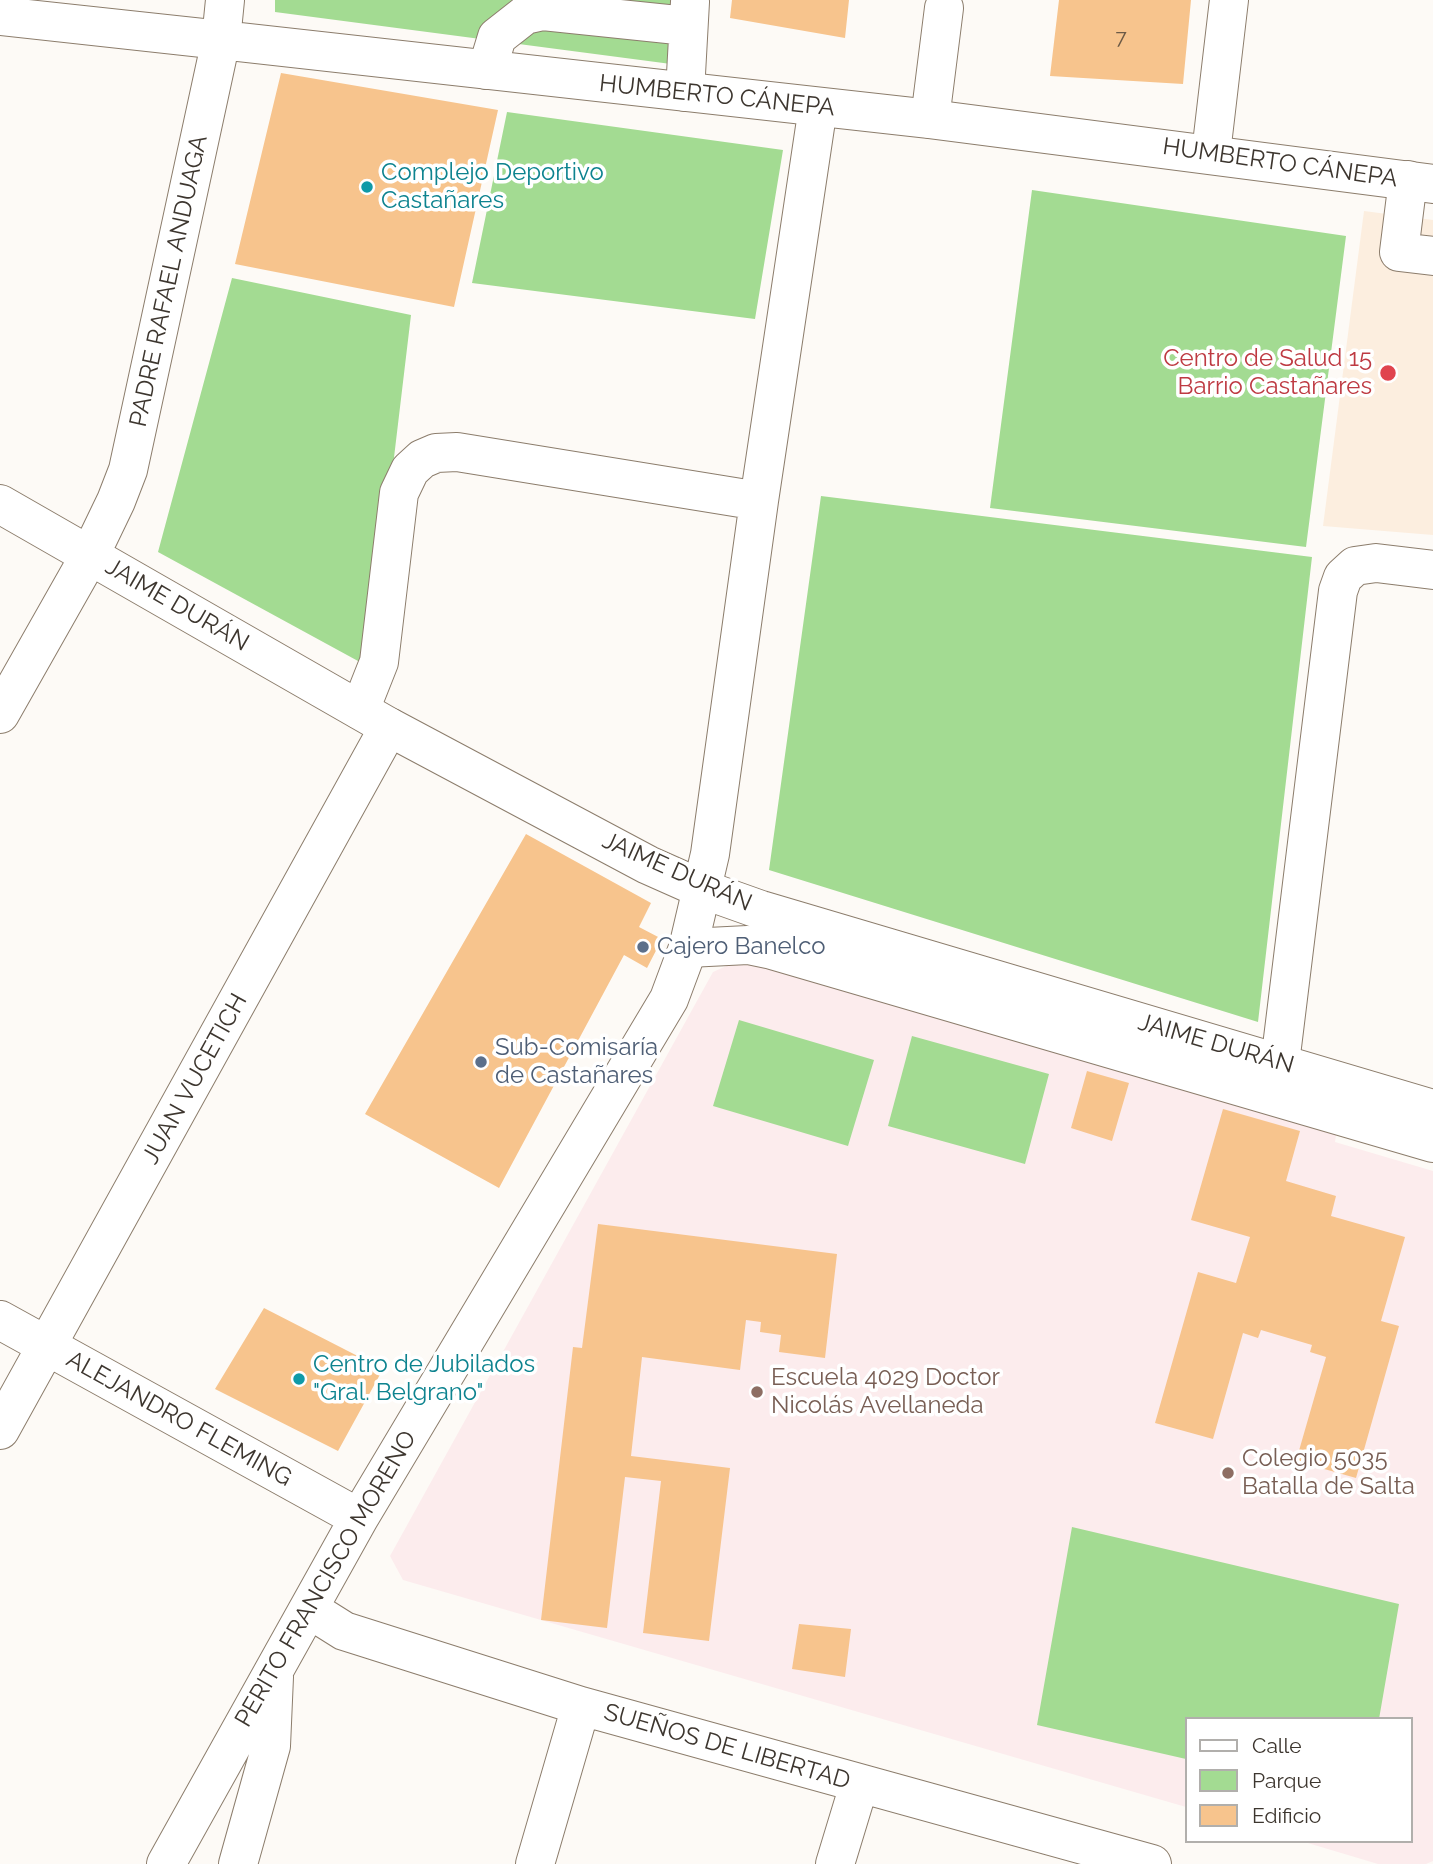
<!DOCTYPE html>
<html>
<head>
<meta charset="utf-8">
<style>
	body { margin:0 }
	#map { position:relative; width:1433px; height:1864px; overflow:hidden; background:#fdfaf6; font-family:Raleway,sans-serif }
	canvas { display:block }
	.legend { position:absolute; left:1185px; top:1717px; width:228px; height:126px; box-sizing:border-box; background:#fff; border:2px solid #b1afac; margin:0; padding:9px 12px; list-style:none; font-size:21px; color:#3d362f }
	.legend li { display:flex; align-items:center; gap:14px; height:35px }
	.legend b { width:35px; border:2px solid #b1afac }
</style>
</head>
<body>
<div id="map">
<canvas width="1433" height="1864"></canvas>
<ul class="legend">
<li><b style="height:9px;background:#fff"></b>Calle</li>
<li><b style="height:19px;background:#a3db92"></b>Parque</li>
<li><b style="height:19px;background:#f7c48d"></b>Edificio</li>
</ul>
</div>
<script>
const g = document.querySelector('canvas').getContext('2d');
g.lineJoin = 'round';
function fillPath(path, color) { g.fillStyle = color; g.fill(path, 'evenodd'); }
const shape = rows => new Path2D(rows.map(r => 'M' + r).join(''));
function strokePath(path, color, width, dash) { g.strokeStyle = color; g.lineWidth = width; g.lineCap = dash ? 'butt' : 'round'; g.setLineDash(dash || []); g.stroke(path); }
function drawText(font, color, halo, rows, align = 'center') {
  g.font = font + ' Raleway,sans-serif'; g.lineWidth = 7; g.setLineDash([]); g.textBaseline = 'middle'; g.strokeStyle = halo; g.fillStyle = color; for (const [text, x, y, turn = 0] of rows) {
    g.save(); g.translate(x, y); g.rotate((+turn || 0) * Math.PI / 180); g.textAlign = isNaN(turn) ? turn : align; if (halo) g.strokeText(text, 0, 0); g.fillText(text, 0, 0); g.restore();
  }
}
const built = shape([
	[1364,211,1433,220,1433,535,1323,526]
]);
const education = shape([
	[742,959,1337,1128,1335,1142,1433,1171,1433,1861,1426,1864,1378,1864,1301,1841,1410,1841,1410,1719,1186,1719,1186,1807,403,1580,390,1556,713,972]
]);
const green = shape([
	[275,0,679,0,671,64,275,12],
	[507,112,783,150,755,319,472,283],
	[1032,190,1346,236,1306,547,990,508],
	[232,278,411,315,369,667,158,552],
	[821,496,1312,557,1258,1022,769,870],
	[739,1020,874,1060,848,1146,713,1106],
	[912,1036,1049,1074,1025,1164,888,1126],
	[1072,1527,1399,1604,1379,1719,1186,1719,1186,1759,1037,1725]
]);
const building = shape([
	[732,0,849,0,845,38,730,18],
	[1059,0,1191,0,1183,84,1050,76],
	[281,73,498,110,454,307,235,264],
	[526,834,651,903,639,927,662,939,647,968,624,955,499,1188,365,1114],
	[1087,1071,1129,1083,1112,1141,1071,1128],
	[1223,1109,1300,1131,1286,1181,1336,1196,1331,1216,1405,1237,1381,1321,1399,1326,1356,1478,1296,1461,1326,1357,1310,1352,1312,1345,1261,1330,1258,1338,1243,1333,1213,1439,1155,1423,1198,1272,1236,1283,1250,1237,1191,1220],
	[598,1224,837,1254,825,1358,779,1352,781,1335,760,1332,761,1322,746,1320,740,1370,642,1357,631,1456,730,1468,709,1641,643,1633,661,1481,625,1477,607,1628,541,1620,573,1347,582,1348],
	[264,1308,383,1369,338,1451,215,1389],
	[799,1624,851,1629,845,1677,792,1669]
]);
const minor = shape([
	[0,16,221,40],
	[487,70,497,37,525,15,543,11,687,26],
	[685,92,690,2],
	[930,119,944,8],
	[1211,153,1229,0],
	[1408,180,1399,252,1433,256],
	[360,710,379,662,399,493,410,470,422,459,436,453,457,452,759,501],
	[1280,1063,1338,591,1343,577,1355,566,1376,563,1433,570],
	[0,1320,359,1518],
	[0,1430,389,727],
	[309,1609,344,1631,581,1706,1152,1864],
	[166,1864,359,1518,669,999,688,948,710,854,759,501,818,107],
	[238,1864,271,1746,274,1677],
	[535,1864,581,1706],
	[835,1864,859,1785]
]);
const tertiary = shape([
	[221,40,930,119,1433,184],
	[0,504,389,727,648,865,702,889,761,910,1433,1109],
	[0,714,90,555,116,501,128,470,221,40,225,0],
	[688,948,748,945,772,950,1433,1143]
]);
const markers = [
	[367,187,7,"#0f9aa8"],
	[1388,373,9,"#e0444e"],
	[643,947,7,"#5c6f8a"],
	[481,1062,7,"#5c6f8a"],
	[299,1379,7,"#0f9aa8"],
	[757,1392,7,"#8d6e63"],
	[1228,1473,7,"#8d6e63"]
];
const numberNames = [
	["7",1121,38]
];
const streetNames = [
	["HUMBERTO CÁNEPA",717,96,6],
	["HUMBERTO CÁNEPA",1280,163,8],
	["PADRE RAFAEL ANDUAGA",169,281,-78],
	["JAIME DURÁN",177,605,30],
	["JAIME DURÁN",677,872,24],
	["JAIME DURÁN",1216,1044,16],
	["JUAN VUCETICH",195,1079,-61],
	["ALEJANDRO FLEMING",179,1419,29],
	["PERITO FRANCISCO MORENO",326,1579,-60],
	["SUEÑOS DE LIBERTAD",727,1747,16]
];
const cultureNames = [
	["Complejo Deportivo",381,173],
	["Castañares",381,201],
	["Centro de Jubilados",313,1365],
	["\"Gral. Belgrano\"",313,1393]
];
const healthNames = [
	["Centro de Salud 15",1372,359],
	["Barrio Castañares",1372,387]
];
const serviceNames = [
	["Cajero Banelco",657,947],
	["Sub-Comisaría",495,1048],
	["de Castañares",495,1076]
];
const educationNames = [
	["Escuela 4029 Doctor",771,1378],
	["Nicolás Avellaneda",771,1406],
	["Colegio 5035",1242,1459],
	["Batalla de Salta",1242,1487]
];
fillPath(built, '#fceedf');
fillPath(education, '#fceced');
fillPath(green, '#a3db92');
fillPath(building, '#f7c48d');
strokePath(minor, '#8c7d6c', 40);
strokePath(tertiary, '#8c7d6c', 40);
strokePath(minor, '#fff', 38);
strokePath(tertiary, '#fff', 38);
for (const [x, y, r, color] of markers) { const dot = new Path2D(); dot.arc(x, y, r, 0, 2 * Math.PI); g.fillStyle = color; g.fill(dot); strokePath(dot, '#fff', 2.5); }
drawText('21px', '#6c5a46', null, numberNames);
drawText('24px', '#3d362f', '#fff', streetNames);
drawText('24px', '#0d838f', '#fff', cultureNames, 'left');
drawText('24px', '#be3a42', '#fff', healthNames, 'right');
drawText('24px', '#4e5e75', '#fff', serviceNames, 'left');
drawText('24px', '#785e54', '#fff', educationNames, 'left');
</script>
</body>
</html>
